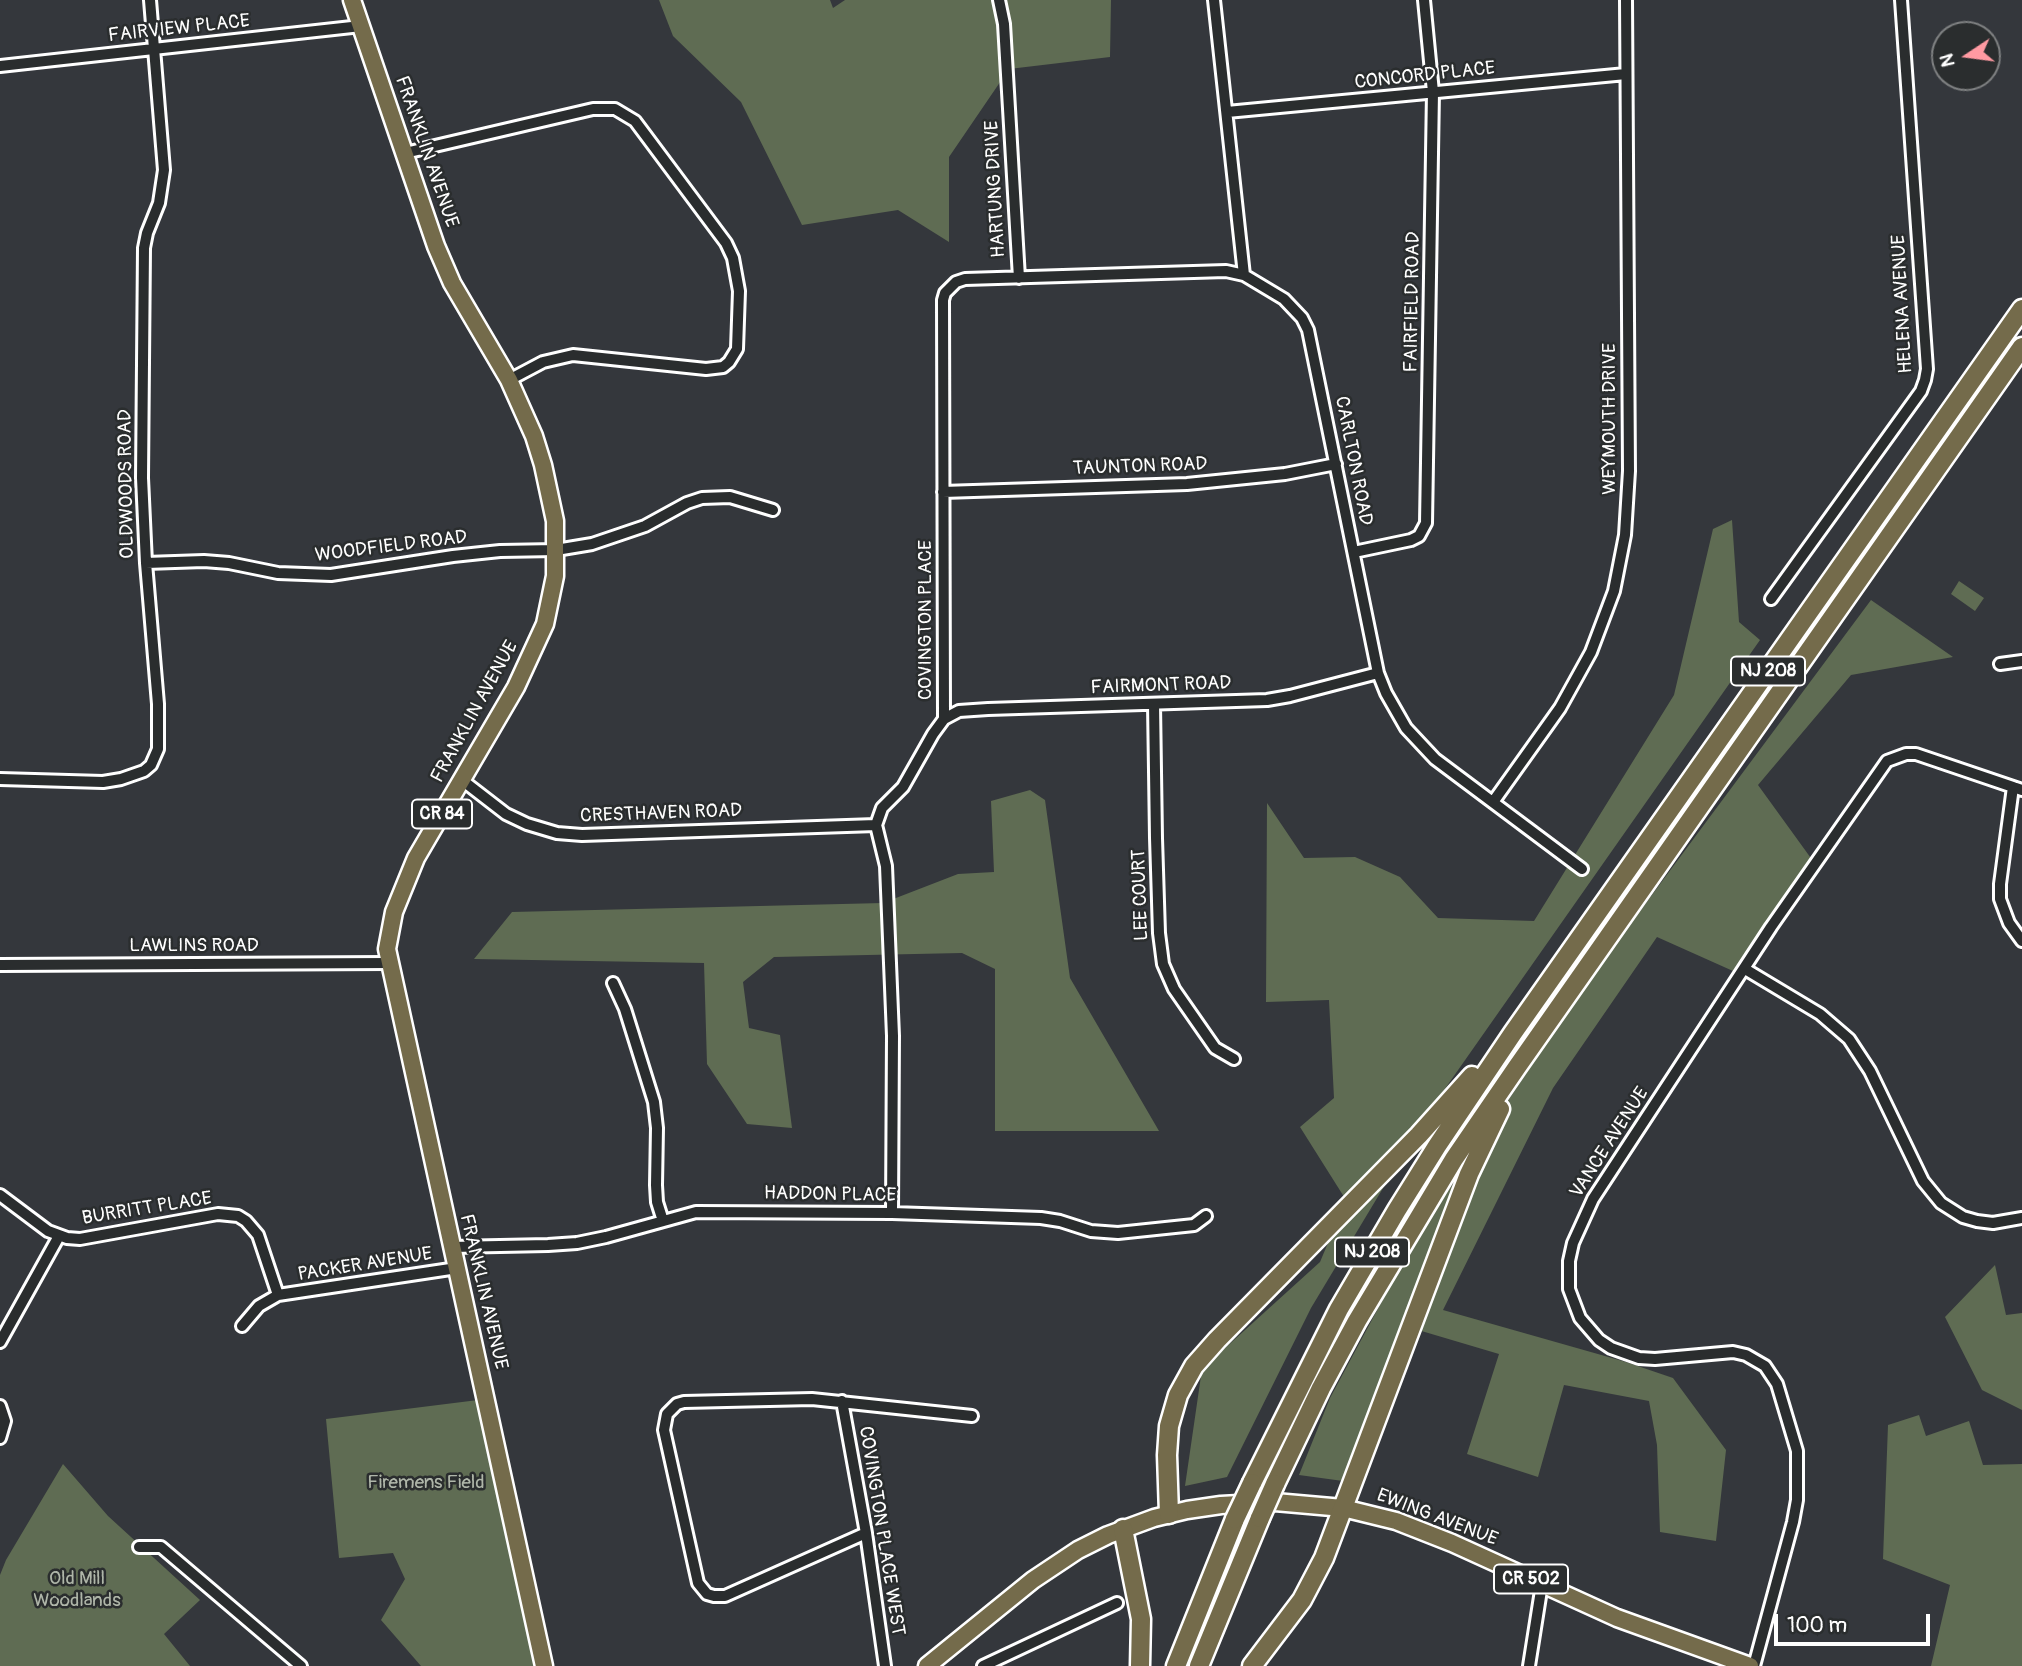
<!DOCTYPE html>
<html>
<head>
<meta charset="utf-8">
<style>
	body { margin:0 }
	#map { position:relative; width:2022px; height:1666px; overflow:hidden; background:#34373c; font-family:Pangolin,sans-serif }
	canvas { display:block }
	.north { position:absolute; left:1931px; top:21px; width:70px; height:70px; box-sizing:border-box; background:#2a2d2e; border:2px solid #7f8182; border-radius:50%; rotate:257deg; font-size:19px; font-weight:700; line-height:28px; text-align:center; color:#fff }
	.north::after { content:''; display:block; margin:auto; width:24px; height:32px; background:#ff9aa2; clip-path:polygon(50% 0,100% 100%,50% 72%,0 100%) }
	.scale { position:absolute; left:1774px; top:1614px; width:156px; height:32px; box-sizing:border-box; border:4px solid #fff; border-top:0; padding-left:9px; font-size:21px; line-height:24px; white-space:nowrap; color:#fff; -webkit-text-stroke:5px #2a2d2e; paint-order:stroke }
</style>
</head>
<body>
<div id="map">
<canvas width="2022" height="1666"></canvas>
<div class="north">N</div>
<div class="scale">100 m</div>
</div>
<script>
const g = document.querySelector('canvas').getContext('2d');
g.lineJoin = 'round';
function fillPath(path, color) { g.fillStyle = color; g.fill(path, 'evenodd'); }
const shape = rows => new Path2D(rows.map(r => 'M' + r).join(''));
function strokePath(path, color, width, dash) { g.strokeStyle = color; g.lineWidth = width; g.lineCap = dash ? 'butt' : 'round'; g.setLineDash(dash || []); g.stroke(path); }
function drawText(font, color, halo, rows, align = 'center') {
  g.font = font + ' Pangolin,sans-serif'; g.lineWidth = 5; g.setLineDash([]); g.textBaseline = 'middle'; g.strokeStyle = halo; g.fillStyle = color; for (const [text, x, y, turn = 0] of rows) {
    g.save(); g.translate(x, y); g.rotate((+turn || 0) * Math.PI / 180); g.textAlign = isNaN(turn) ? turn : align; if (halo) g.strokeText(text, 0, 0); g.fillText(text, 0, 0); g.restore();
  }
}
const green = shape([
	[659,0,830,0,833,8,845,0,1111,0,1110,57,1009,69,949,157,949,242,898,210,802,225,741,102,673,36],
	[1732,520,1739,622,1760,640,1430,1110,1311,1308,1227,1477,1185,1486,1202,1369,1320,1262,1346,1200,1300,1127,1334,1098,1329,1000,1266,1002,1267,803,1304,858,1355,857,1400,877,1438,918,1534,921,1674,695,1713,529],
	[1959,581,1984,598,1975,611,1951,594],
	[1871,600,1953,657,1851,675,1758,785,1813,861,1733,971,1657,937,1553,1088,1443,1310,1626,1362,1673,1378,1726,1450,1716,1541,1660,1532,1657,1445,1649,1401,1564,1385,1538,1477,1467,1454,1499,1354,1408,1327,1343,1481,1299,1475,1330,1398,1411,1247,1582,989],
	[1030,790,1045,800,1070,978,1159,1131,995,1131,995,969,962,953,774,957,743,982,749,1028,780,1035,792,1128,747,1124,707,1064,704,963,474,959,512,912,883,903,958,874,994,872,991,801],
	[1995,1265,2006,1315,2022,1313,2022,1410,1982,1390,1945,1317],
	[486,1399,544,1666,421,1666,381,1620,405,1579,393,1553,339,1558,326,1419],
	[1919,1415,1926,1436,1969,1421,1983,1465,2022,1464,2022,1666,1931,1666,1950,1585,1883,1559,1888,1425],
	[63,1464,108,1516,200,1600,164,1634,190,1666,0,1666,0,1575,6,1560]
]);
const minor = shape([
	[999,0,1004,24,1019,278],
	[1214,0,1244,275,1284,299,1302,318,1308,330,1378,673,1386,693,1406,728,1435,759,1582,869],
	[0,66,361,26],
	[1227,112,1626,74],
	[405,153,593,109,615,109,635,121,726,243,733,258,739,291,737,349,729,362,723,367,706,369,573,355,543,362,509,380],
	[943,492,1187,484,1285,474,1336,464],
	[1354,552,1411,540,1419,536,1426,523,1433,92,1424,0],
	[146,563,204,561,229,563,278,573,331,575,453,556,500,551,556,550,592,544,645,526,687,503,702,498,730,497,773,510],
	[1771,599,1921,391,1925,380,1927,369,1901,0],
	[2000,664,2022,661],
	[1154,704,1156,838,1159,933,1163,964,1174,989,1215,1048,1234,1059],
	[944,719,959,711,988,709,1267,700,1290,696,1378,673],
	[0,779,103,782,121,779,144,771,151,765,158,749,158,704,146,563,142,478,144,248,147,233,159,203,164,170,150,0],
	[462,780,506,814,527,824,557,833,582,835,876,825],
	[2013,787,2000,884,2000,899,2009,923,2022,941],
	[1493,802,1560,708,1591,652,1614,591,1625,535,1629,471,1626,0],
	[0,965,388,963],
	[1745,969,1820,1014,1849,1039,1870,1071,1923,1181,1941,1203,1963,1217,1977,1221,1993,1223,2022,1218],
	[613,983,625,1009,654,1102,657,1128,656,1185,657,1202,663,1221],
	[0,1195,48,1231,67,1238,80,1239,218,1214,238,1216,246,1221,258,1235,278,1295],
	[892,1213,893,1036,886,866,876,825,882,808,903,787,933,734,944,719,943,300,945,293,956,282,965,279,1226,271,1244,275],
	[452,1247,548,1245,577,1243,606,1237,696,1212,892,1213,1041,1218,1060,1221,1091,1231,1118,1233,1194,1225,1206,1216],
	[242,1326,259,1306,278,1295,457,1268],
	[0,1342,59,1236],
	[842,1401,866,1533,885,1666],
	[0,1406,5,1421,0,1438],
	[866,1533,725,1596,714,1596,707,1594,698,1583,664,1430,667,1414,677,1404,684,1402,812,1399,972,1416],
	[139,1547,161,1547,301,1666],
	[983,1666,1117,1603],
	[1529,1666,1542,1584],
	[1754,1666,1793,1522,1797,1500,1797,1451,1777,1384,1765,1366,1746,1355,1733,1352,1655,1359,1639,1358,1611,1348,1599,1340,1580,1318,1569,1289,1569,1261,1573,1243,1593,1199,1771,927,1887,761,1906,754,1916,754,2022,790]
]);
const primary = shape([
	[352,0,436,246,452,283,509,380,534,436,543,465,555,521,555,576,545,624,516,687,416,858,394,912,387,949,544,1666],
	[927,1666,1033,1580,1078,1550,1108,1535,1154,1518,1187,1510,1221,1505,1275,1502,1343,1508,1396,1521,1452,1543,1617,1618,1750,1666]
]);
const trunk = shape([
	[1252,1483,1339,1309,1397,1210,1437,1146,1513,1033,2022,309],
	[1275,1484,1321,1388,1357,1321,1454,1159,1517,1067,2022,347],
	[1169,1514,1167,1455,1169,1426,1178,1395,1194,1366,1217,1340,1419,1135,1472,1076],
	[1123,1529,1141,1619,1140,1666],
	[1176,1666,1235,1519],
	[1199,1666,1260,1518],
	[1252,1666,1302,1600,1324,1558,1469,1174,1500,1109]
]);
const trunkBridge = shape([
	[1260,1518,1275,1484],
	[1235,1519,1252,1483]
]);
const shields = [
	[1768,671,74],
	[442,814,60],
	[1372,1252,74],
	[1531,1579,74]
];
const shieldNames = [
	["NJ 208",1768,671],
	["CR 84",442,814],
	["NJ 208",1372,1252],
	["CR 502",1531,1579]
];
const streetNames = [
	["FAIRVIEW PLACE",179,29,-6],
	["CONCORD PLACE",1425,76,-6],
	["FRANKLIN AVENUE",426,152,71],
	["HARTUNG DRIVE",996,189,-93],
	["FAIRFIELD ROAD",1413,302,-89],
	["HELENA AVENUE",1903,304,-93],
	["WEYMOUTH DRIVE",1610,419,-90],
	["CARLTON ROAD",1353,461,79],
	["TAUNTON ROAD",1140,467,-2],
	["OLDWOODS ROAD",127,484,-91],
	["WOODFIELD ROAD",391,547,-7],
	["COVINGTON PLACE",926,620,-90],
	["FAIRMONT ROAD",1161,686,-2],
	["FRANKLIN AVENUE",475,712,-61],
	["CRESTHAVEN ROAD",661,814,-2],
	["LEE COURT",1141,895,-92],
	["LAWLINS ROAD",194,946],
	["VANCE AVENUE",1610,1143,-57],
	["HADDON PLACE",830,1195,1],
	["BURRITT PLACE",147,1209,-9],
	["PACKER AVENUE",365,1265,-9],
	["FRANKLIN AVENUE",483,1292,77],
	["EWING AVENUE",1437,1518,21],
	["COVINGTON PLACE WEST",881,1531,81]
];
const parkNames = [
	["Firemens Field",426,1483],
	["Old Mill",77,1579],
	["Woodlands",77,1601]
];
fillPath(green, '#5f6c53');
strokePath(minor, '#fff', 16);
strokePath(primary, '#fff', 21);
strokePath(trunk, '#fff', 23);
strokePath(minor, '#2a2d2e', 10);
strokePath(primary, '#746b4b', 16);
strokePath(trunk, '#746b4b', 18);
strokePath(trunkBridge, '#fff', 23, []);
strokePath(trunkBridge, '#746b4b', 18);
for (const [x, y, w] of shields) { const box = new Path2D(); box.roundRect(x - w / 2, y - 14.5, w, 29, 5); g.fillStyle = '#2a2d2e'; g.fill(box); strokePath(box, '#fff', 2); }
drawText('bold 18px', '#fff', null, shieldNames);
drawText('19px', '#fff', '#2a2d2e', streetNames);
drawText('19px', '#afb6a9', '#2a2d2e', parkNames);
</script>
</body>
</html>
